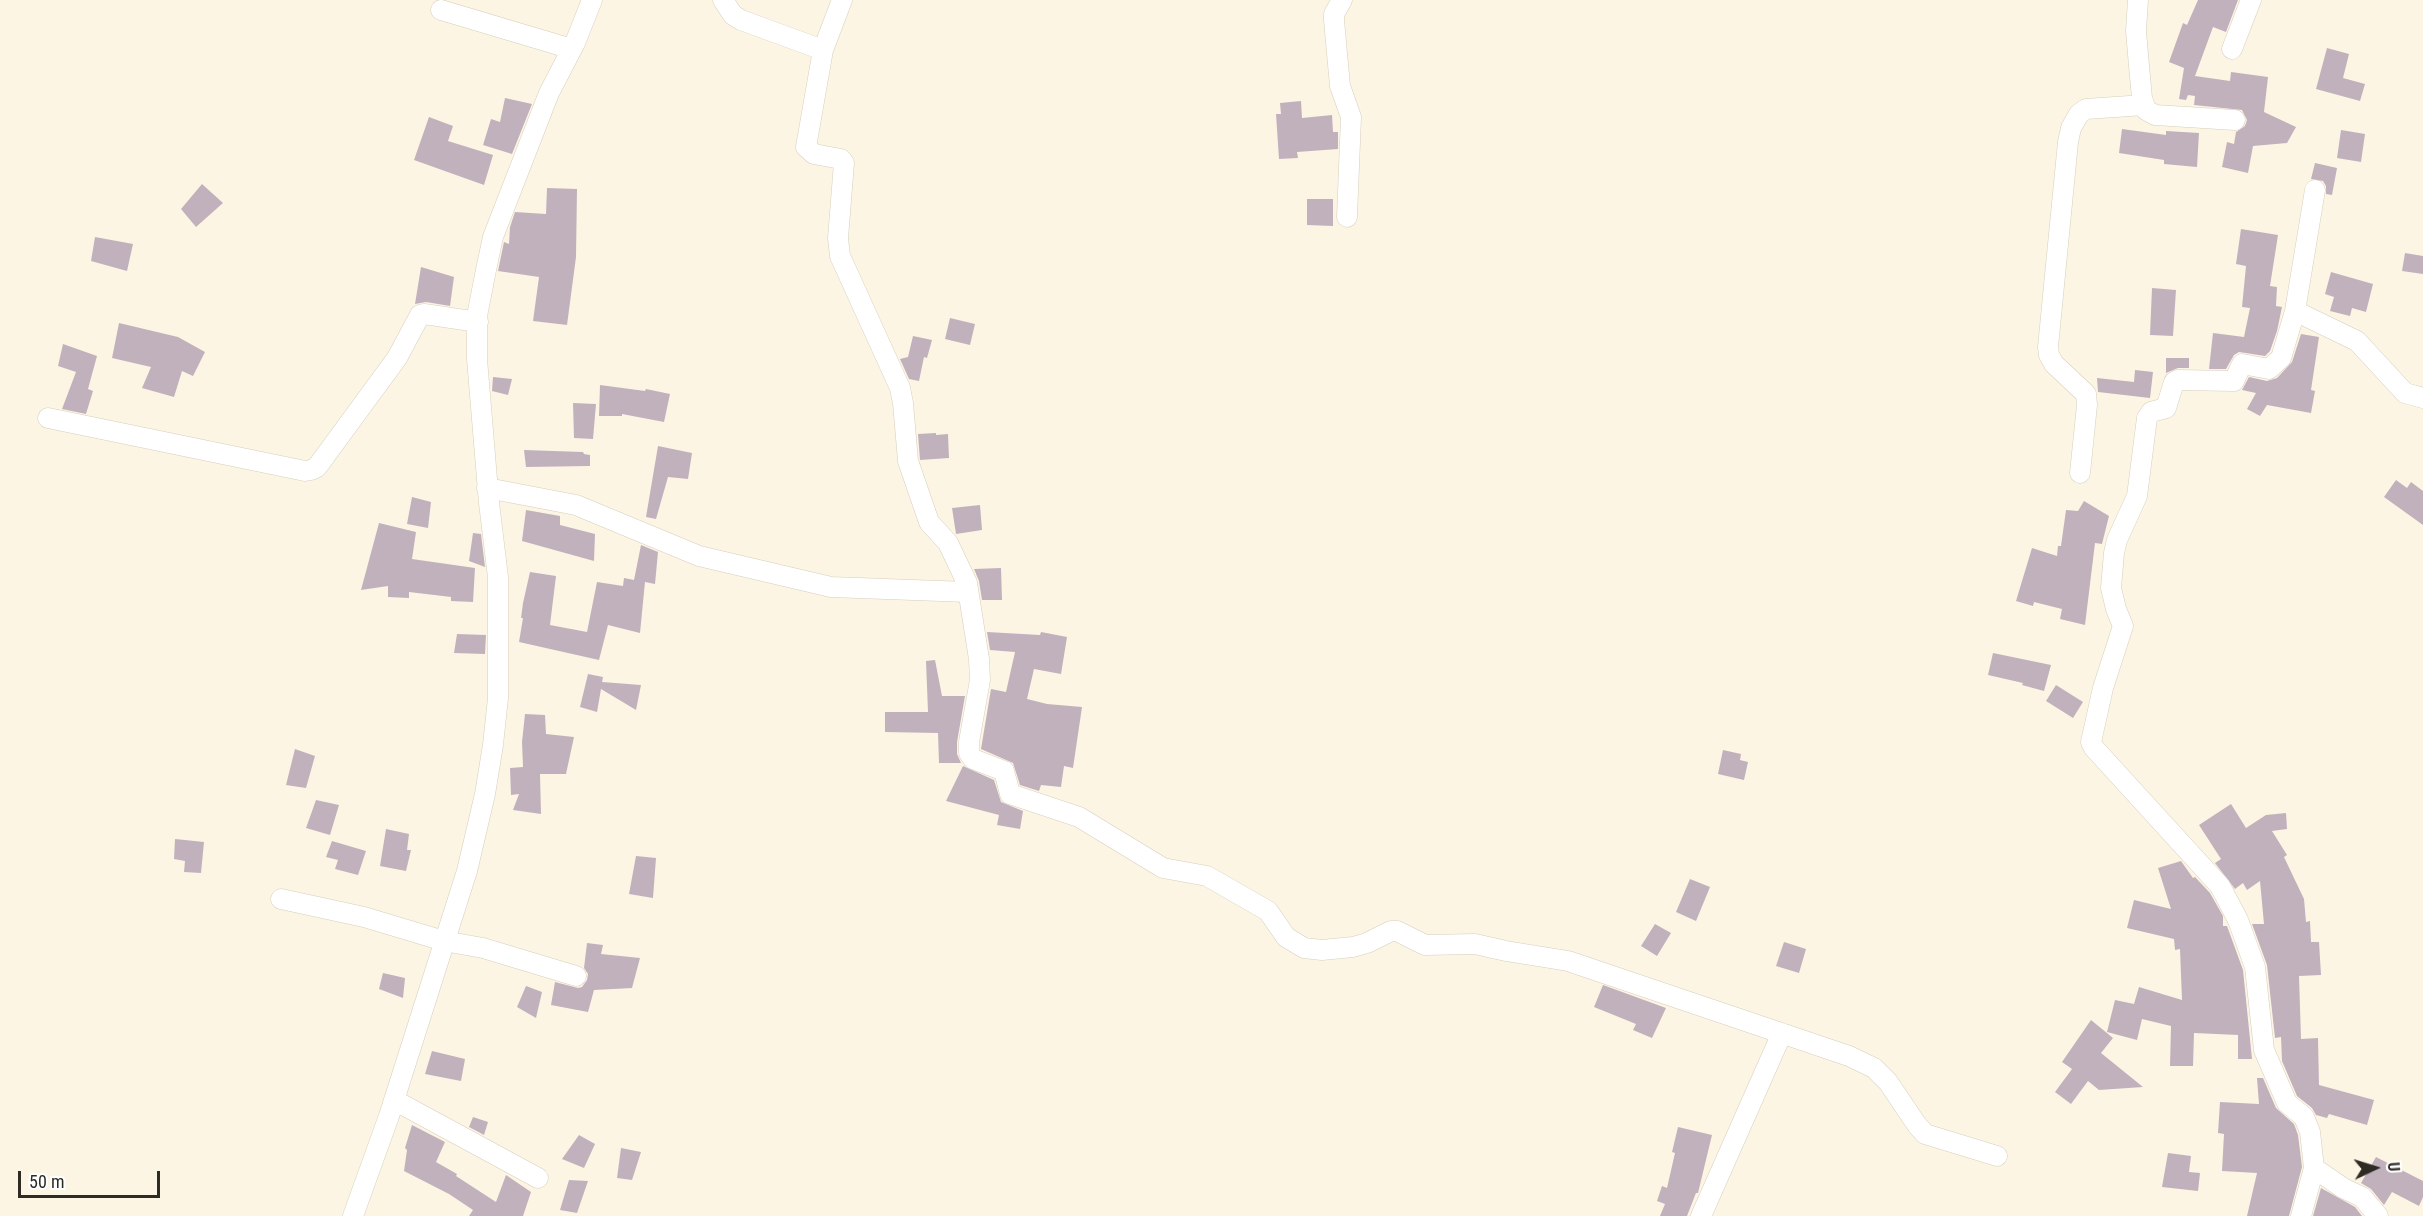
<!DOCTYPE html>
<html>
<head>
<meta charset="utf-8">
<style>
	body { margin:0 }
	#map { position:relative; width:2423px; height:1216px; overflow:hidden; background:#fdf5e4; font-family:"Roboto Condensed",sans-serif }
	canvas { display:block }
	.north { position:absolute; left:2345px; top:1138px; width:60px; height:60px; -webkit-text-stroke:4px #fff; paint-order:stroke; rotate:86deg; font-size:16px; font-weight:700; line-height:24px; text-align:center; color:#2e2b25 }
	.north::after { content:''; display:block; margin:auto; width:21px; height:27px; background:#2e2b25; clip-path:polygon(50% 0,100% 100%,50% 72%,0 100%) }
	.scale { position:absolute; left:18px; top:1171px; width:142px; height:27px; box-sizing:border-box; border:3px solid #2e2b25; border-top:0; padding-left:8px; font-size:18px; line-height:21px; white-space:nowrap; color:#2e2b25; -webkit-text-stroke:4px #fff; paint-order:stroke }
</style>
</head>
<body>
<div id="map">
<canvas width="2423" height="1216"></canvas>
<div class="north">U</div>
<div class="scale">50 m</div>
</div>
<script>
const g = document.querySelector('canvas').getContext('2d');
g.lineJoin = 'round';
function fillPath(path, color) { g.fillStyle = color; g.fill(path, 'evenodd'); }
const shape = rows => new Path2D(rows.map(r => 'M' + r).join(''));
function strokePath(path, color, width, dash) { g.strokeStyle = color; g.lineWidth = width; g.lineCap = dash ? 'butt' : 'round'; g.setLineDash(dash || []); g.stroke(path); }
const building = shape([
	[2198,0,2238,0,2226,32,2213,27,2195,76,2230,81,2231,72,2268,77,2264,112,2296,127,2287,143,2253,146,2248,173,2222,167,2227,142,2234,144,2236,132,2245,126,2247,120,2242,110,2194,105,2195,96,2188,95,2186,100,2179,99,2184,68,2169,62,2183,23,2187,25],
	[2327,48,2349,54,2343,78,2365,84,2360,101,2316,89],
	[505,98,532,104,512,154,483,145,491,119,500,122],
	[1301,101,1302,118,1332,115,1333,132,1338,132,1338,149,1297,152,1298,158,1279,159,1276,114,1281,114,1280,103],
	[429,117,453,126,448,141,493,155,484,185,414,160],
	[2122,129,2166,135,2166,131,2199,133,2197,167,2164,164,2164,160,2119,153],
	[2341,130,2365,134,2361,162,2337,158],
	[2315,163,2337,168,2332,195,2326,194,2326,186,2323,181,2311,179],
	[202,184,223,203,196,227,181,209],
	[547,188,577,189,576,257,567,325,533,321,539,277,498,271,504,242,509,244,510,227,515,212,546,214],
	[1307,199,1333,199,1333,226,1307,225],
	[2241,229,2278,235,2270,286,2277,287,2276,306,2282,307,2277,331,2270,351,2265,356,2239,352,2234,355,2226,369,2209,369,2213,333,2244,337,2250,308,2242,307,2246,266,2236,264],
	[95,237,133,244,127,271,91,261],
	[2405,253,2423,256,2423,274,2402,271],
	[421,267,454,277,450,306,426,302,415,304],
	[2331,272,2373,284,2366,312,2352,308,2350,316,2330,311,2334,297,2325,294],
	[2152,288,2176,290,2173,336,2150,335],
	[950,318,975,324,970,345,945,339],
	[119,323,178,337,205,352,193,376,182,371,174,397,142,388,151,367,112,358],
	[2301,334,2319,337,2311,390,2315,391,2311,413,2267,405,2260,416,2247,409,2256,393,2242,390,2249,377,2267,381,2277,378,2292,362],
	[913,336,932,340,927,358,924,357,919,381,909,379,900,359,908,357],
	[63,344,97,356,88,389,93,391,86,414,62,409,76,372,58,366],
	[2166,358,2189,358,2189,368,2178,368,2166,373],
	[2135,370,2153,372,2150,398,2098,392,2097,378,2134,382],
	[493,377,512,379,508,395,492,391],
	[600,385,645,391,646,389,670,394,664,422,622,414,622,416,599,416],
	[573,403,596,404,593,439,574,438],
	[936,433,936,435,948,434,949,458,920,460,918,434],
	[658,446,692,453,688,479,668,477,656,519,646,517],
	[524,450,583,452,584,454,590,455,590,466,526,467],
	[2396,480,2407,488,2411,482,2423,491,2423,525,2384,497],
	[412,497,431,502,428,528,407,524],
	[2084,501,2109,516,2102,544,2095,543,2085,625,2060,619,2062,609,2034,602,2033,606,2016,601,2032,548,2057,556,2058,546,2061,546,2066,510,2078,511],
	[980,505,982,530,956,534,952,508],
	[526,510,560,516,560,525,595,534,594,561,522,541],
	[379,523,416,532,412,559,475,568,473,602,451,601,451,597,409,592,409,598,388,597,388,586,361,590],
	[473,533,481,534,485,567,469,561],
	[641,545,658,552,655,584,645,582,640,633,608,625,599,660,519,642,523,618,521,618,523,603,530,572,556,576,550,625,587,632,597,582,623,586,624,578,634,580],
	[1001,568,1002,600,982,600,979,581,974,569],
	[987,632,1040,635,1041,632,1067,637,1061,674,1034,669,1027,699,1047,704,1082,707,1073,768,1064,766,1061,787,1041,785,1039,791,1020,785,1013,763,981,749,991,689,1006,692,1015,652,990,650],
	[457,634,486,635,485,654,454,653],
	[1993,653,2051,665,2044,691,2022,685,2023,683,1988,675],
	[935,660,942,696,965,696,957,742,957,754,961,763,939,763,938,733,885,732,885,712,928,712,926,661],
	[588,674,603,677,602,682,641,685,636,710,601,689,597,712,580,707],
	[2056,685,2083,702,2073,718,2046,701],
	[525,714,545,715,546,734,574,737,566,774,540,774,541,814,513,810,519,794,511,795,510,768,523,767,522,742],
	[295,749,315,756,306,788,286,785],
	[1723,750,1741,754,1740,760,1748,762,1744,780,1718,774],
	[963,766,994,780,1001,802,1023,811,1020,829,997,825,999,815,946,801],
	[316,800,339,805,330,835,306,828],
	[2231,804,2246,828,2266,815,2286,813,2287,829,2272,831,2287,855,2284,857,2304,899,2306,922,2310,921,2311,942,2319,942,2321,975,2299,976,2301,1039,2318,1038,2319,1085,2374,1100,2367,1125,2329,1114,2327,1118,2316,1115,2312,1108,2297,1096,2282,1061,2281,1037,2275,1038,2267,965,2252,924,2264,924,2260,881,2247,890,2243,883,2235,889,2215,863,2221,859,2199,825],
	[386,829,409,834,407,850,411,850,406,871,380,866],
	[175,839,204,842,201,873,184,872,185,861,174,859],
	[332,841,366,851,358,875,335,869,338,860,326,857],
	[636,856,656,858,653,898,629,894],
	[2181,861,2193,878,2195,877,2210,893,2223,916,2223,926,2227,926,2243,970,2252,1059,2238,1059,2238,1035,2194,1033,2193,1066,2170,1066,2171,1026,2142,1019,2137,1040,2107,1032,2115,1000,2134,1004,2139,987,2182,1000,2180,949,2175,950,2174,939,2127,928,2134,900,2171,909,2158,868],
	[1690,879,1710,887,1696,921,1676,912],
	[1655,924,1671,933,1657,956,1641,946],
	[1784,942,1806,949,1799,973,1776,966],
	[587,943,603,945,601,954,640,958,632,988,594,990,588,1012,551,1005,555,982,578,988,582,987,587,980,588,974,584,968],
	[383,973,405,978,403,998,379,989],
	[1603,985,1666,1008,1652,1038,1633,1030,1636,1024,1594,1007],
	[526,986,542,992,536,1018,517,1007],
	[2091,1020,2113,1038,2101,1053,2143,1087,2099,1090,2088,1081,2071,1104,2055,1092,2072,1069,2062,1062],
	[432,1051,465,1059,461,1081,425,1074],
	[2257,1078,2263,1078,2276,1108,2294,1124,2298,1135,2302,1167,2289,1216,2247,1216,2257,1173,2222,1171,2224,1134,2218,1133,2220,1102,2259,1104],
	[473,1117,488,1122,484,1135,469,1127],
	[412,1125,445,1142,436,1162,457,1174,456,1176,496,1202,506,1175,531,1192,523,1216,469,1216,473,1210,449,1194,404,1171,407,1150,405,1148],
	[1678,1127,1712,1135,1698,1193,1696,1193,1687,1216,1660,1216,1665,1204,1657,1201,1662,1186,1667,1188,1675,1153,1672,1152],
	[579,1135,595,1144,584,1168,562,1159],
	[621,1148,641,1152,632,1180,617,1178],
	[2168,1153,2191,1156,2189,1172,2200,1173,2198,1191,2162,1187],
	[2376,1157,2423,1181,2423,1197,2419,1206,2392,1192,2384,1205,2371,1189,2361,1183],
	[569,1180,588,1181,577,1213,560,1210],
	[2321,1188,2355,1207,2362,1216,2313,1216]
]);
const street = shape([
	[723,0,733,15,741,20,823,50,806,147,814,154,841,159,844,163,838,238,840,256,900,388,903,403,908,461,929,522,948,543,967,583,979,659,980,680,969,742,969,753,973,759,1004,771,1010,794,1079,817,1163,868,1207,876,1268,911,1286,937,1304,948,1322,950,1353,947,1367,943,1391,931,1397,931,1425,945,1475,944,1506,951,1568,961,1849,1056,1874,1068,1888,1082,1917,1125,1925,1134,1997,1156],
	[1342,0,1334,14,1334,20,1340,86,1351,117,1347,217],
	[2138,0,2136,31,2139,66,2142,98,2146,110,2155,115,2235,120],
	[441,10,572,49],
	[2232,49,2251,0],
	[823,50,842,0],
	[2315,190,2295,311,2281,358,2269,369,2242,364,2234,381,2178,380,2174,382,2166,408,2151,412,2147,418,2137,496,2117,540,2114,553,2111,588,2116,609,2123,626,2103,688,2091,742,2094,748,2220,886,2238,920,2255,967,2264,1050,2287,1103,2304,1117,2310,1132,2314,1168,2343,1188,2362,1197,2378,1216],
	[2295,311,2357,341,2405,393,2423,398],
	[48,418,305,471,311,470,317,467,397,358,420,315,424,314,478,322],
	[2080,473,2087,405,2086,394,2054,364,2049,355,2048,347,2068,142,2071,128,2079,114,2086,109,2144,105],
	[487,488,576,505,699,556,831,587,968,592],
	[281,899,364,917,444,941,483,948,576,976],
	[394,1100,538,1178],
	[353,1216,389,1116,467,871,485,794,493,745,498,698,498,577,489,503,477,359,477,316,486,270,493,237,549,93,575,43,592,0],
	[1701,1216,1782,1033],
	[2301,1216,2314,1168]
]);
fillPath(building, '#c1b1bd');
strokePath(street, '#d6cebd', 21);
strokePath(street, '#fff', 20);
</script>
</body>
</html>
